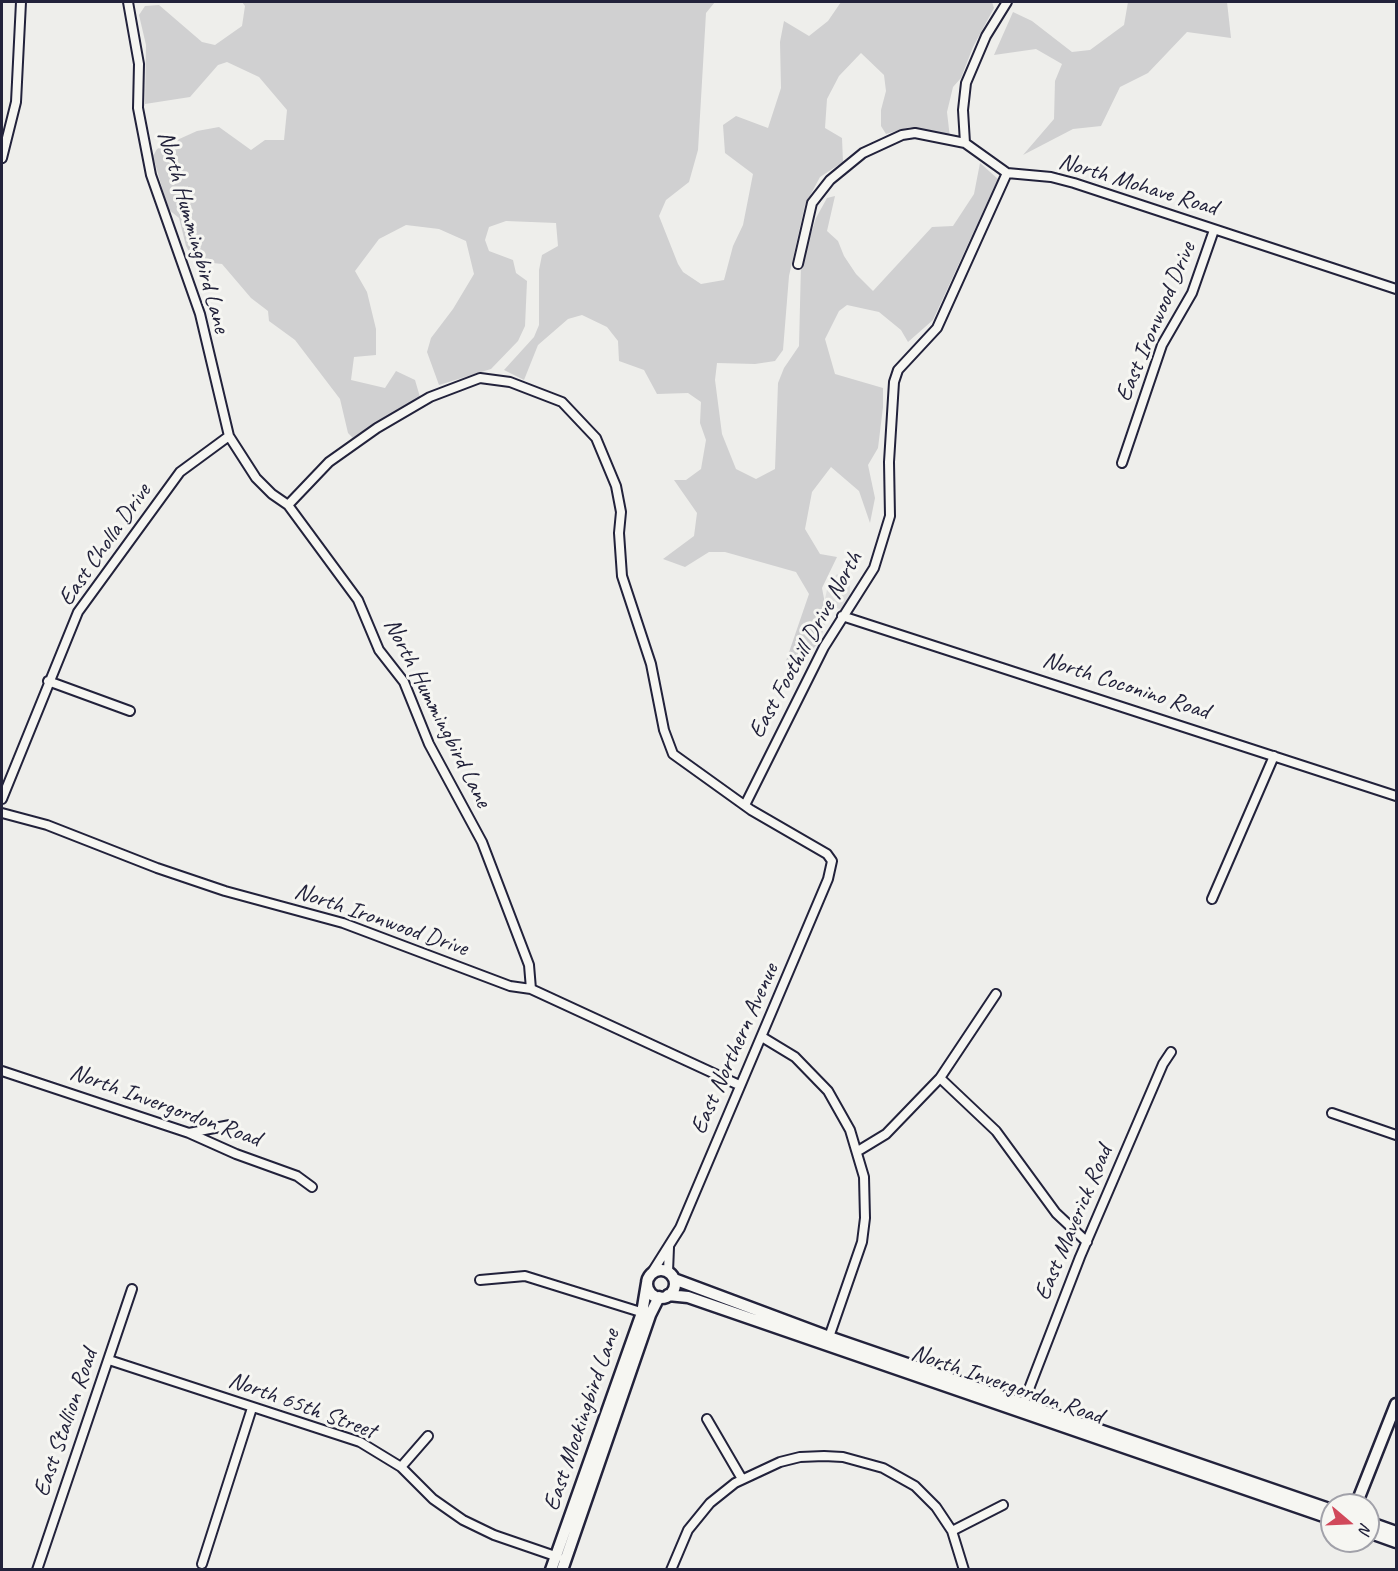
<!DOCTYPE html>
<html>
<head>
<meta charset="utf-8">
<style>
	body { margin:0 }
	#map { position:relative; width:1398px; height:1571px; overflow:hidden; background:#eeeeeb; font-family:Caveat,sans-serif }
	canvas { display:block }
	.frame { position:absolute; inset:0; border:3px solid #22223b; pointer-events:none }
	.north { position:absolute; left:1320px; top:1493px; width:60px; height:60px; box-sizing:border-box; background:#f6f6f2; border:2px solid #a1a1a9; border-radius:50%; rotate:109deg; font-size:16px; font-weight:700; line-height:24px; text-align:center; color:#22223b }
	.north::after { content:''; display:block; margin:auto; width:21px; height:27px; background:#d1495b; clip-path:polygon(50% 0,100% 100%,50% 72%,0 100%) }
</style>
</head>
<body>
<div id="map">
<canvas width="1398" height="1571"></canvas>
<div class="frame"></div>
<div class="north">N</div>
</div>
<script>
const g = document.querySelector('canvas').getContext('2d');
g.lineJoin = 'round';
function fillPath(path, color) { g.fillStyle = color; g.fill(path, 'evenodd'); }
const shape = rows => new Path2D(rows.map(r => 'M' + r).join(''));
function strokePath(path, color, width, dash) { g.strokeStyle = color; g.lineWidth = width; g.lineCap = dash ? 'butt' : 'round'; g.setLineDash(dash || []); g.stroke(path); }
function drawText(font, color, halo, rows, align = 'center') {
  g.font = font + ' Caveat,sans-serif'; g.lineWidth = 6; g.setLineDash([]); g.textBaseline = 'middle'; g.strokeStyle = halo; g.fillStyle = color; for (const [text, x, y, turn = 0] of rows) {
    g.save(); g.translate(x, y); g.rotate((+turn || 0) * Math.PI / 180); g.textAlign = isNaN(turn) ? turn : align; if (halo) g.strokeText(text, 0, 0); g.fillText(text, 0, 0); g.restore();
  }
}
const built = shape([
	[837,574,850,586,850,600,842,610,832,606,825,599,828,585]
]);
const green = shape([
	[242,2,715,2,706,13,698,150,689,182,666,200,659,216,678,264,683,272,701,284,724,280,733,246,743,225,753,174,725,153,723,125,736,116,768,128,781,88,780,42,784,21,809,36,828,21,841,2,992,2,994,8,973,47,961,78,953,87,947,112,950,138,910,127,886,134,881,126,881,110,886,91,884,75,861,53,839,76,827,99,825,128,842,138,843,162,820,177,805,205,789,276,783,350,775,361,755,364,717,363,715,380,722,434,736,469,756,479,775,469,778,383,784,368,799,346,801,264,816,218,827,198,835,196,827,231,838,241,844,256,856,274,873,291,932,227,953,226,974,194,980,163,998,179,933,320,908,342,901,330,879,312,847,305,839,311,825,339,835,374,883,388,883,407,878,448,868,465,875,498,870,523,859,491,831,467,812,492,805,529,820,554,837,557,822,588,827,614,821,638,802,665,786,661,809,594,796,572,725,552,709,552,685,567,663,559,694,536,697,513,674,480,686,480,701,469,706,440,700,423,701,402,688,393,657,394,644,370,619,361,618,341,607,327,582,315,568,319,538,345,524,380,504,370,534,337,539,325,539,270,542,255,558,246,556,223,506,221,489,227,485,240,489,251,513,260,516,273,527,281,525,326,518,341,491,369,439,385,427,352,431,338,453,309,474,274,466,241,439,229,406,225,379,239,355,271,367,292,376,329,376,355,354,357,351,380,385,388,396,371,415,380,420,397,353,438,348,433,340,399,295,340,269,321,268,311,251,298,222,264,194,261,186,246,179,218,168,209,153,156,157,149,197,131,219,127,251,150,265,140,284,140,287,110,259,77,227,62,218,65,190,97,145,104,146,45,139,15,145,6,159,5,202,42,215,45,242,26,245,6],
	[1128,2,1227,2,1231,38,1187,32,1148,73,1120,87,1101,126,1073,129,1023,155,1054,119,1055,81,1062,64,1036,49,994,55,1013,12,1032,21,1072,52,1090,50,1124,25]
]);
const street = shape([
	[128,2,139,64,138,108,151,175,200,314,229,436,256,478,272,494,288,505,358,600,379,650,404,682,429,744,482,842,529,965,531,989],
	[965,143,963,110,966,83,986,36,1007,2],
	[2,158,16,102,21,2],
	[798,264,812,203,830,180,863,153,902,135,915,133,965,143,1007,173,1051,177,1074,183,1396,289],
	[1122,463,1162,345,1192,293,1214,230],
	[288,505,329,462,377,428,430,397,480,378,510,382,562,402,596,438,616,486,621,512,619,533,622,576,651,664,664,730,673,754,751,810,827,854,832,861,828,879,680,1228,651,1274],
	[842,616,1396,796],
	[48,681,130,711],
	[2,799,78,612,180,472,229,436],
	[745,805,824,647,874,568,890,516,889,462,894,382,898,370,937,328,1007,173],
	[2,813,47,825,157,868,225,891,343,923,510,986,531,989,739,1085],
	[1212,899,1274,756],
	[762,1037,795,1057,828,1091,850,1130,864,1177,865,1218,862,1242,828,1340],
	[2,1071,189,1133,236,1154,297,1176,312,1187],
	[940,1078,996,1131,1056,1213,1087,1242],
	[1332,1113,1396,1135],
	[189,1133,230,1125],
	[858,1151,886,1134,940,1078,996,994],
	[668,1272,669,1247],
	[480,1280,525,1276,647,1314],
	[109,1360,360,1442,401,1467,433,1499,463,1520,494,1535,558,1557],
	[1022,1407,1080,1257,1163,1064,1171,1052],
	[707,1419,742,1479],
	[401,1467,428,1436],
	[952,1531,1003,1505],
	[202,1564,252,1408],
	[37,1570,132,1289],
	[671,1570,688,1530,710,1503,735,1483,780,1462,800,1457,824,1456,843,1457,883,1468,915,1486,936,1507,952,1531,964,1570]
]);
const secondary = shape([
	'647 1284a14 14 0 1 1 28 0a14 14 0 1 1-28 0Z',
	[674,1279,829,1337,1332,1510],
	[668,1295,688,1297,1332,1519],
	[1356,1505,1396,1404],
	[1368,1522,1396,1532],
	[1368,1532,1396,1542],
	[551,1570,642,1313,647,1283],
	[562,1570,650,1315,659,1297]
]);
const streetNames = [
	["North Mohave Road",1138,185,17],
	["North Hummingbird Lane",193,232,74],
	["East Ironwood Drive",1156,322,-67],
	["East Cholla Drive",105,545,-55],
	["East Foothill Drive North",806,645,-61],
	["North Coconino Road",1126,686,18],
	["North Hummingbird Lane",437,713,63],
	["North Ironwood Drive",381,920,19],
	["East Northern Avenue",735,1049,-66],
	["North Invergordon Road",165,1106,20],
	["East Maverick Road",1074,1223,-67],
	["North Invergordon Road",1007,1385,19],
	["North 65th Street",302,1406,20],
	["East Mockingbird Lane",582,1420,-71],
	["East Stallion Road",66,1423,-71]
];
fillPath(built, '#dfdfde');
fillPath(green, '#d0d0d1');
strokePath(street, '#22223b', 12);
strokePath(secondary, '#22223b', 15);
strokePath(street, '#f6f6f2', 8);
strokePath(secondary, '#f6f6f2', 10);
drawText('24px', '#22223b', '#f6f6f2', streetNames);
</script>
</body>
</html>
